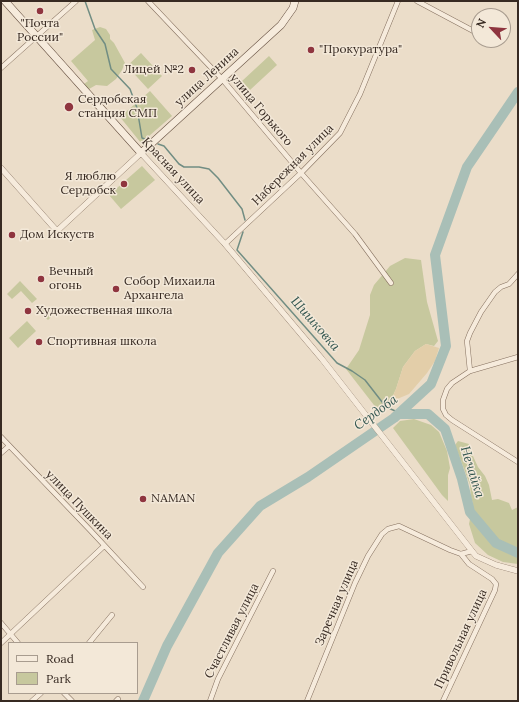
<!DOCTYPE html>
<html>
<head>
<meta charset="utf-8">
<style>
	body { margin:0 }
	#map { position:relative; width:519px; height:702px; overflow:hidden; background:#ebddc9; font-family:Lora,serif }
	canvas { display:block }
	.frame { position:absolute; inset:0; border:2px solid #372a22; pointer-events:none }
	.legend { position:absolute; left:8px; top:642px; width:130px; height:52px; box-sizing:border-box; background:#f3e8d8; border:1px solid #a89c8f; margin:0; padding:5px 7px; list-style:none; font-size:12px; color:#372a22 }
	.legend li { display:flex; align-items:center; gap:8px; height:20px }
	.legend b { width:20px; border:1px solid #a89c8f }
	.north { position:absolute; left:471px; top:8px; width:40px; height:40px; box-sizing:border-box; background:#f3e8d8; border:1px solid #a89c8f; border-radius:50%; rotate:296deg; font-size:11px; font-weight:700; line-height:16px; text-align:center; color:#372a22 }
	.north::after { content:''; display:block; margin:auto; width:14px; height:18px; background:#8f353f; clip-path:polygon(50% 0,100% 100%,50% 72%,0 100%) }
</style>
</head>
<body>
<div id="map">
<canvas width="519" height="702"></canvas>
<div class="frame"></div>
<ul class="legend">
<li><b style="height:5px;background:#f6ebdc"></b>Road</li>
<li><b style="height:11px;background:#c7c89e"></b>Park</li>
</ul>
<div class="north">N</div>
</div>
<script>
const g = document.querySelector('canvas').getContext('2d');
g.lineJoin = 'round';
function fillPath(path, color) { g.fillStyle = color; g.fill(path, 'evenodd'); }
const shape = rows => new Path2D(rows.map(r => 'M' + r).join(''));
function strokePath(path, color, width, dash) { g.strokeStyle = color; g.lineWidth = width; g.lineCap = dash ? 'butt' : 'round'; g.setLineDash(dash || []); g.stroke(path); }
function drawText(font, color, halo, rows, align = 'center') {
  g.font = font + ' Lora,serif'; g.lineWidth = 3; g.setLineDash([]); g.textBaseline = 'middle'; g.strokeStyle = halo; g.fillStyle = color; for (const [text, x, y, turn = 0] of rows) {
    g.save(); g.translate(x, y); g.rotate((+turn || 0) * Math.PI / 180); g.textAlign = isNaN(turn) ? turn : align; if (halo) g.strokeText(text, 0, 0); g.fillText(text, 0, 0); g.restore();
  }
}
const green = shape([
	[100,27,106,29,110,35,110,39,114,43,125,63,122,70,116,79,107,86,96,85,89,89,86,88,84,84,88,81,71,61,95,40,92,30],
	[141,53,162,76,148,89,127,66],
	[269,56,277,65,250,90,242,81],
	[150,91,172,116,141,143,120,117],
	[142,166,155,180,121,209,109,195],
	[405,258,421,260,427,302,438,341,434,346,426,344,415,351,403,367,396,389,390,402,377,409,346,369,359,350,364,334,370,315,370,295,374,285,390,266],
	[20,281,37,299,32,303,21,291,12,299,7,294],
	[43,305,52,316,48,320,38,310],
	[27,321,36,331,18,348,9,338],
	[414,419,431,425,439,432,447,451,450,468,448,475,448,501,442,495,393,428,400,421],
	[458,441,469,444,472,454,478,467,485,476,489,485,492,500,498,499,509,503,512,510,518,507,518,564,503,562,488,555,475,543,469,524,473,504,471,497,470,485,455,445]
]);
const sand = shape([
	[426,344,439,348,435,361,427,373,409,394,390,402,396,389,403,367,415,351]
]);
const stream = shape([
	[85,1,95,29,105,44,111,69,130,89,137,108,142,138,148,140],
	[158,144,164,146,179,164,184,167,199,167,209,169,218,178,242,209,245,220],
	[243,232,237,250,337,363,352,371,365,380,386,407,400,413]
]);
const river = shape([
	[399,414,428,414,445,429,462,479,470,512,496,543,518,553],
	[143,701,167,646,218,553,260,506,308,477,394,418,431,384,446,346,435,255,467,167,518,92]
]);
const minor = shape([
	[148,1,222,79,301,173,355,234,391,283],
	[417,1,479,34],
	[1,68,76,1],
	[225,244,301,173,340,133,360,94,398,1],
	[518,357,470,371,452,383,447,389,443,400,443,409,446,415,452,420,518,462],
	[470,371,467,341,470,333,481,312,495,292,501,287,509,284,518,274],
	[1,437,90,530,143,587],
	[1,453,9,446],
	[1,623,18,643],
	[1,643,104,546],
	[89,643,112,615],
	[64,693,72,701],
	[32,701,41,693],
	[116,701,118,699],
	[210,701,218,679,273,571],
	[307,701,355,583,368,556,382,534,388,529,399,526,450,550,461,554,472,551],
	[443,701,495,590,496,584,492,579,469,564,461,554]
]);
const tertiary = shape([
	[1,168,57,231,141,153,225,244,322,359,472,551,476,556,496,565,518,571]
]);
const secondary = shape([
	[5,1,141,153,281,25,293,8,295,1]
]);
const markers = [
	[40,11,4,"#8f353f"],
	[311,50,4,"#8f353f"],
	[192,70,4,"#8f353f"],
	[69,107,5,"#8f353f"],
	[124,184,4,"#8f353f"],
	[12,235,4,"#8f353f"],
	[41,279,4,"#8f353f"],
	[116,289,4,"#8f353f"],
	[28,311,4,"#8f353f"],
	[39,342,4,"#8f353f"],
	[143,499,4,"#8f353f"]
];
const poiNames = [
	["\"Почта",40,24,"center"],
	["России\"",40,38,"center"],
	["\"Прокуратура\"",319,50],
	["Лицей №2",184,70,"right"],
	["Сердобская",78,100],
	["станция СМП",78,114],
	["Я люблю",116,177,"right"],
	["Сердобск",116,191,"right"],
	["Дом Искуств",20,235],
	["Вечный",49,272],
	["огонь",49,286],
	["Собор Михаила",124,282],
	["Архангела",124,296],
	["Художественная школа",36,311],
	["Спортивная школа",47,342],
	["NAMAN",151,499]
];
const streetNames = [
	["улица Ленина",207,77,-42],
	["улица Горького",261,110,50],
	["Набережная улица",293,165,-45],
	["Красная улица",173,171,47],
	["улица Пушкина",79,505,46],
	["Заречная улица",337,603,-67],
	["Счастливая улица",232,631,-63],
	["Привольная улица",461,639,-65]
];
const waterNames = [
	["Шишковка",315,324,49],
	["Сердоба",376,413,-36],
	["Нечайка",472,472,73]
];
fillPath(green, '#c7c89e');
fillPath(sand, '#e3cea9');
strokePath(stream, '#718d83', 1.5);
strokePath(river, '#a9bfb7', 10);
strokePath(minor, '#85705f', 5.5);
strokePath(tertiary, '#85705f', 6);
strokePath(secondary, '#675142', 8);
strokePath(minor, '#f6ebdc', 4.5);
strokePath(tertiary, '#f6ebdc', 5.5);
strokePath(secondary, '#f6ebdc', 7);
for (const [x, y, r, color] of markers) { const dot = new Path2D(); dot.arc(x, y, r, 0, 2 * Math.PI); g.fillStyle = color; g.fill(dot); strokePath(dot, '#f3e8d8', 1.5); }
drawText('12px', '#372a22', '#f3e8d8', poiNames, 'left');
drawText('12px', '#372a22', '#f3e8d8', streetNames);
drawText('italic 13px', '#32554f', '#f3e8d8', waterNames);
</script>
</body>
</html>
